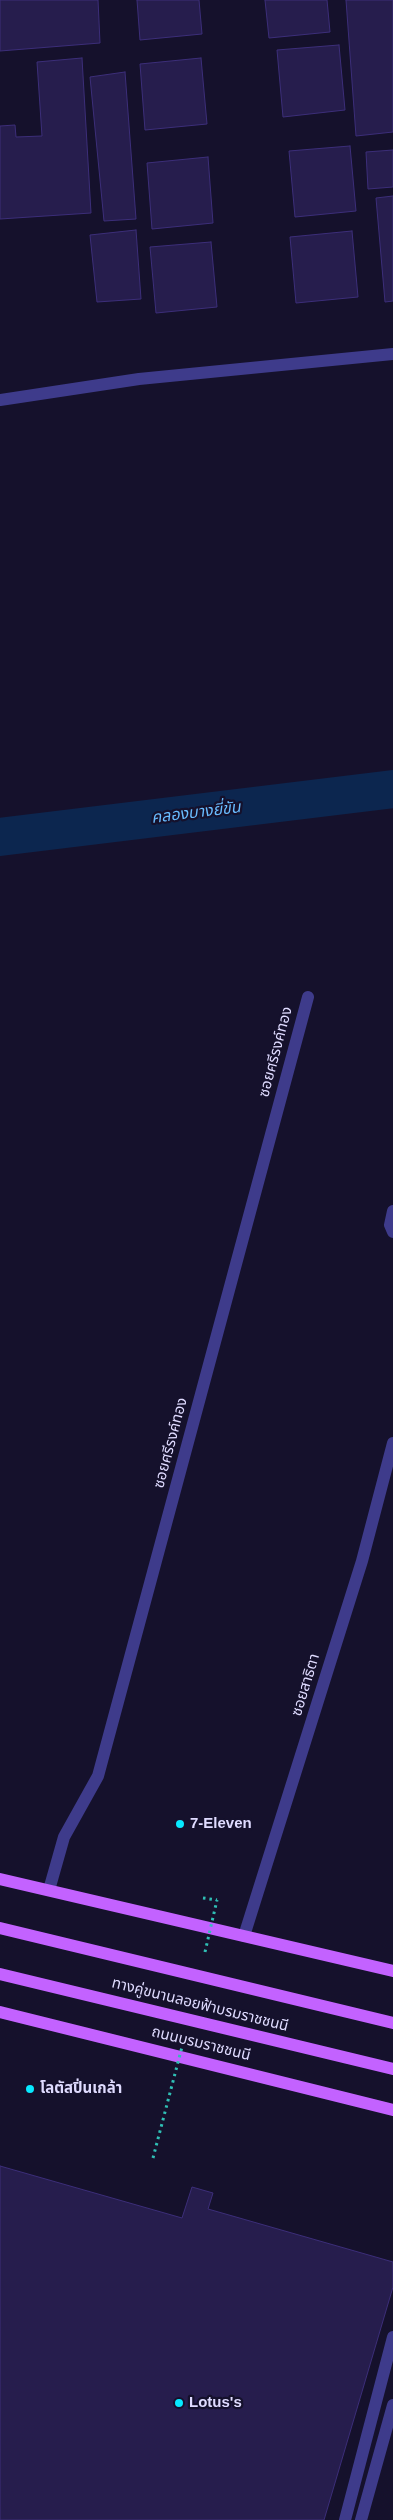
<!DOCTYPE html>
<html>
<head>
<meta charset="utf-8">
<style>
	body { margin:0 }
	canvas { display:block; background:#15112c }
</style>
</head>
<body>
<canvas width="393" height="2520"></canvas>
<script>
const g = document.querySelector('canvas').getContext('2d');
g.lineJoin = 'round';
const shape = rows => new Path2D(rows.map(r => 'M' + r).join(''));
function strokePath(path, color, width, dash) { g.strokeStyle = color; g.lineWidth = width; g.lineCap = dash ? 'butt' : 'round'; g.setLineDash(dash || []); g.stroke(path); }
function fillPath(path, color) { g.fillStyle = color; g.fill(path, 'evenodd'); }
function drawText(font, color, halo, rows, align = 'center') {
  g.font = font + ' Helvetica,"Noto Sans Thai",sans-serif'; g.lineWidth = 4.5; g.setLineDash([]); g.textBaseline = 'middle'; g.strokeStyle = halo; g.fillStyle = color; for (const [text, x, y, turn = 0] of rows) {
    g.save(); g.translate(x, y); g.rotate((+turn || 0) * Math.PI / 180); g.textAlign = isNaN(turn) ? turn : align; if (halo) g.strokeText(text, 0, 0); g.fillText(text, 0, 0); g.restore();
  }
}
const canal = shape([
	[0,837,393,789]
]);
const building = shape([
	[0,0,98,0,100,43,0,51,0,0],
	[137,0,199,0,202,34,140,40,137,0],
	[265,0,327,0,330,32,269,38,265,0],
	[346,0,393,0,393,132,356,136,346,0],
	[339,45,345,110,283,117,277,50,339,45],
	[82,58,91,213,0,219,0,126,15,125,16,137,42,136,37,62,82,58],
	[201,58,207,124,145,130,140,64,201,58],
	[125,72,136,219,104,221,90,77,125,72],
	[350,146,356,211,295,217,289,151,350,146],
	[393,150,393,187,368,189,366,152,393,150],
	[208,157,213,223,152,229,147,163,208,157],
	[393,196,393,301,385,302,376,198,393,196],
	[136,230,141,299,97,302,90,235,136,230],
	[352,231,358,297,296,303,290,237,352,231],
	[211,242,217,307,156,313,150,247,211,242],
	[0,2166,182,2218,192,2187,213,2193,208,2209,393,2262,393,2287,324,2520,0,2520,0,2166]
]);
const path = shape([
	[203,1898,217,1900]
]);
const service = shape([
	[345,2520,393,2337]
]);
const minor = shape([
	[0,400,139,379,393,354],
	[393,1211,390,1225,393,1232],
	[49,1890,64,1837,98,1776,308,997],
	[244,1936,362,1561,393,1443],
	[361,2520,393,2405]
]);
const primary = shape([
	[0,1879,393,1971],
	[0,2012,393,2110]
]);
const pathBridge = shape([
	[205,1952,217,1900],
	[153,2158,183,2043]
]);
const primaryBridge = shape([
	[0,1928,393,2023],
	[0,1974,393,2069]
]);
const markers = [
	[180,1824,5,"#07e9ff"],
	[30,2089,5,"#07e9ff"],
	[179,2403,5,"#07e9ff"]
];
const streetNames = [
	["ซอยศรีรงค์ทอง",276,1052,-75],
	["ซอยศรีรงค์ทอง",171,1443,-75],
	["ซอยสาธิตา",306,1685,-73],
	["ทางคู่ขนานลอยฟ้าบรมราชชนนี",200,2005,14],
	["ถนนบรมราชชนนี",201,2044,14]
];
const poiNames = [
	["7-Eleven",190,1824],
	["โลตัสปิ่นเกล้า",40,2089],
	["Lotus's",189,2403]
];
const waterNames = [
	["คลองบางยี่ขัน",196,813,-7]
];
strokePath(canal, '#0c264f', 38);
fillPath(building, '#261d4d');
strokePath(building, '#3c2e79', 1);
strokePath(path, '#2fbfb5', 3, [2.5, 4]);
strokePath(service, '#3e3b8b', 12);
strokePath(minor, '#3e3b8b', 12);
strokePath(primary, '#c362ff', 12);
strokePath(pathBridge, '#2fbfb5', 3, [2.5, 4]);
strokePath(primaryBridge, '#c362ff', 12);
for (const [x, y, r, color] of markers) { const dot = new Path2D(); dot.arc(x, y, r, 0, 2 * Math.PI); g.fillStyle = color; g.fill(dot); strokePath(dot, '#15112c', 2); }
drawText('15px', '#dfdbff', '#15112c', streetNames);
drawText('bold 15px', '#dfdbff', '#15112c', poiNames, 'left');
drawText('italic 16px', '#69bcff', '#15112c', waterNames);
</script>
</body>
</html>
